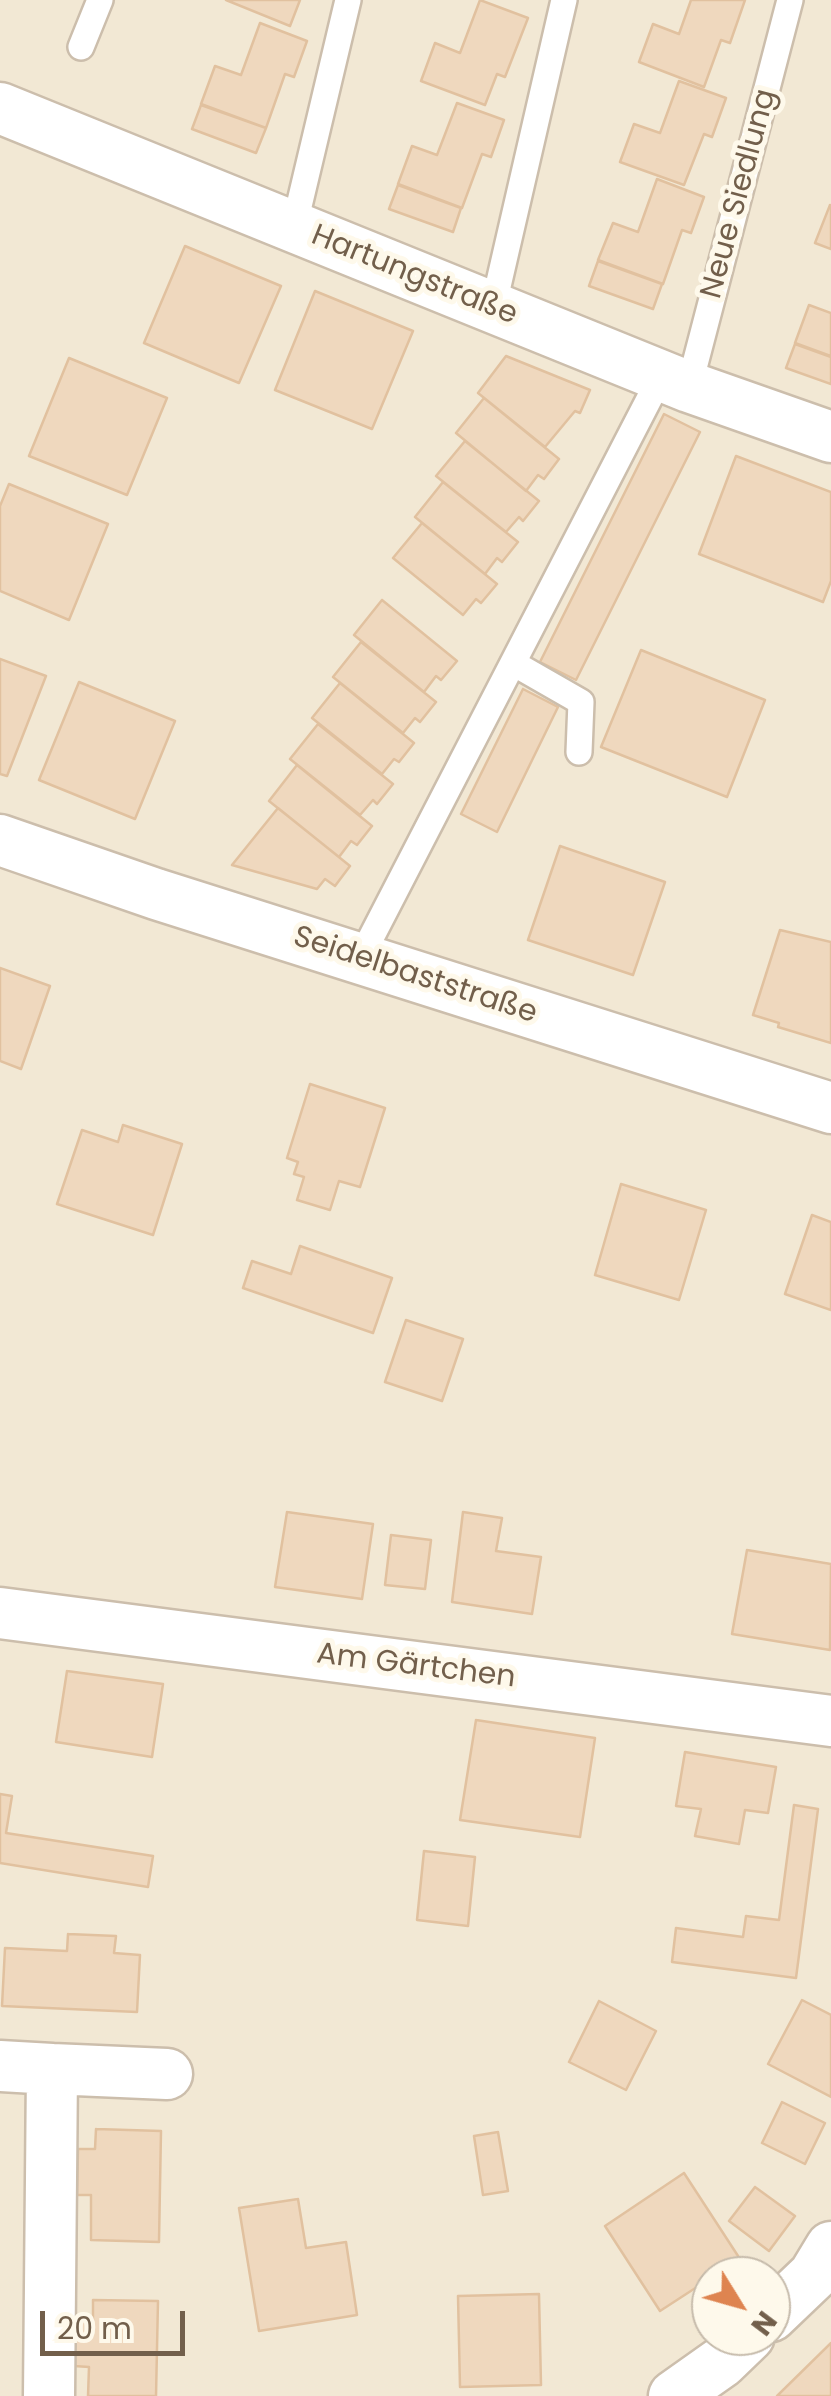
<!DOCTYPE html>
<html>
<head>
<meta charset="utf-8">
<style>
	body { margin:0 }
	#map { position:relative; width:831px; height:2396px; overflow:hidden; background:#fbf5e5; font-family:Poppins,sans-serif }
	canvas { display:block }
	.north { position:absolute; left:691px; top:2256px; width:100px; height:100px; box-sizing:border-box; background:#fef9eb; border:2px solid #c6bbab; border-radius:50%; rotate:127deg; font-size:28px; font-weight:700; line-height:40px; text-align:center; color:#725f4b }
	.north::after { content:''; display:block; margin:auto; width:35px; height:45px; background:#de8450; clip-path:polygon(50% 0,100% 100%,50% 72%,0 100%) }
	.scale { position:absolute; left:40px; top:2311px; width:145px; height:45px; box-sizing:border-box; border:5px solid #725f4b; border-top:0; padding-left:12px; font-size:30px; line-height:35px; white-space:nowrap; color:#725f4b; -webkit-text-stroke:8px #fef9eb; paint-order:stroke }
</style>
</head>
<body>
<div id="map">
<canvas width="831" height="2396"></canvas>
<div class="north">N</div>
<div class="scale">20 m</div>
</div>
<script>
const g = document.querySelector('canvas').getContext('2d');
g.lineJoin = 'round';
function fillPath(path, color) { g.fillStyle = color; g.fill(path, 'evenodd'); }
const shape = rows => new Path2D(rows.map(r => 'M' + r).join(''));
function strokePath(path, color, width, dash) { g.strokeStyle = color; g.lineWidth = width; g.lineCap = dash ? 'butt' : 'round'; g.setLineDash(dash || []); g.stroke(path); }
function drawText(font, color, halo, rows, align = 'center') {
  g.font = font + ' Poppins,sans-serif'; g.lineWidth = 10; g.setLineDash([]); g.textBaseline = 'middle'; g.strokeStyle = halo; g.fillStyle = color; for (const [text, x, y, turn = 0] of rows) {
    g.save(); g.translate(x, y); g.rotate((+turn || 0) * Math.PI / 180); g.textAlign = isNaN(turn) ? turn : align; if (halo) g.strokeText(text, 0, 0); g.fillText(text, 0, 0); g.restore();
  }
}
const residential = shape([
	[0,0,831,0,831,2396,0,2396],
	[711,2276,771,2276,771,2336,711,2336]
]);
const building = shape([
	[226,0,300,0,290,26,226,0],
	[480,0,528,18,505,77,497,74,485,105,421,81,435,43,460,53,480,0],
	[691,0,745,0,730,43,721,40,704,87,639,62,653,24,679,34,691,0],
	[260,23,307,41,294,77,285,74,266,128,201,104,215,66,241,75,260,23],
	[679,81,726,98,712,137,704,134,684,185,620,162,634,124,660,133,679,81],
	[457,103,504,120,491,157,482,154,462,208,398,184,412,146,437,155,457,103],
	[201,105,266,128,256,153,192,129,201,105],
	[657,179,704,197,691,233,682,230,663,284,598,260,613,223,638,232,657,179],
	[398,185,461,208,453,232,389,209,398,185],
	[830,205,831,206,831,249,815,243,830,205],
	[185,246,281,286,239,383,144,343,185,246],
	[598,261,662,284,653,309,589,286,598,261],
	[315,291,413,331,372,429,275,390,315,291],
	[809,305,831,313,831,356,795,343,809,305],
	[795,344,831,357,831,384,786,368,795,344],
	[506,356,590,390,580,413,575,411,545,447,478,393,506,356],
	[69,358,167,398,127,495,29,456,69,358],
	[484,398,559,459,544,479,538,475,526,491,456,433,484,398],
	[664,414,700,432,576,680,540,662,664,414],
	[465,441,539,501,523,521,519,517,506,532,436,476,465,441],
	[736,456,831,492,831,581,823,602,699,554,736,456],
	[443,482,518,542,502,562,497,558,485,574,415,517,443,482],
	[9,484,108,524,69,620,0,591,0,506,9,484],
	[422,523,497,584,481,603,476,599,463,615,393,558,422,523],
	[382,600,457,661,441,680,436,676,424,692,354,635,382,600],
	[361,642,436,702,420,722,415,718,403,733,333,677,361,642],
	[641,650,765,700,727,797,601,747,641,650],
	[0,659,46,676,7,776,0,774,0,659],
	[79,682,175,721,135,819,39,780,79,682],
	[340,683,414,743,399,762,394,759,382,774,312,718,340,683],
	[523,689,558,707,497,832,461,814,523,689],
	[318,724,393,784,377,804,373,800,360,815,290,759,318,724],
	[297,765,372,826,357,845,351,841,339,857,269,801,297,765],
	[278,808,350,866,335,886,325,879,317,889,232,865,278,808],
	[560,846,665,882,633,975,528,940,560,846],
	[780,930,831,942,831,1043,778,1027,779,1023,753,1015,780,930],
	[0,968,50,986,21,1069,0,1061,0,968],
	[310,1084,385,1108,360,1187,339,1181,330,1210,297,1200,304,1177,294,1174,298,1162,287,1158,310,1084],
	[123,1125,182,1144,153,1235,57,1204,82,1130,118,1142,123,1125],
	[621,1184,706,1210,679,1300,595,1275,621,1184],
	[812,1215,831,1222,831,1310,785,1294,812,1215],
	[300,1246,392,1278,373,1333,243,1288,252,1261,291,1274,300,1246],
	[406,1320,463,1339,442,1401,385,1382,406,1320],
	[287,1512,373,1524,362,1599,275,1587,287,1512],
	[463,1512,502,1518,496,1551,541,1557,532,1614,452,1602,463,1512],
	[391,1535,431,1540,425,1589,385,1585,391,1535],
	[747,1550,831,1564,830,1650,732,1634,747,1550],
	[67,1671,163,1684,152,1757,56,1742,67,1671],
	[476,1720,595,1738,580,1837,460,1820,476,1720],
	[685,1752,776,1767,768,1813,745,1810,739,1844,695,1836,701,1809,676,1806,685,1752],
	[0,1794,12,1796,6,1833,153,1856,148,1887,0,1863,0,1794],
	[794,1805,818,1809,796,1978,672,1962,676,1928,743,1937,746,1916,779,1920,794,1805],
	[424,1851,475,1857,468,1926,417,1920,424,1851],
	[68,1934,116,1936,114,1953,140,1955,137,2012,2,2006,5,1948,67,1951,68,1934],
	[802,2000,831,2015,831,2097,768,2064,802,2000],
	[599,2001,656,2031,626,2090,569,2062,599,2001],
	[782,2102,825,2123,805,2164,762,2143,782,2102],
	[96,2129,161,2131,159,2242,91,2240,91,2195,77,2195,78,2149,95,2149,96,2129],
	[498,2132,508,2191,483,2195,474,2136,498,2132],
	[684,2173,740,2259,660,2311,605,2226,684,2173],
	[755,2187,795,2216,769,2251,729,2221,755,2187],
	[298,2199,306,2248,346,2242,357,2315,259,2331,239,2208,298,2199],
	[539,2294,541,2385,460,2387,458,2296,539,2294],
	[93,2300,158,2301,156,2396,88,2396,89,2367,74,2366,75,2320,93,2320,93,2300],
	[831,2343,831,2396,777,2396,831,2343]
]);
const service = shape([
	[81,47,100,0],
	[294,227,348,0],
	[493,308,564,0],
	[689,387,790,0],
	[513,663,581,702,579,752],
	[360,959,661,376]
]);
const minor = shape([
	[0,108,689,387,831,437],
	[0,840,156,894,831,1108],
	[0,1613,831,1721],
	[0,2066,52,2069,49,2396],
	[52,2069,167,2074],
	[771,2316,814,2275,831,2247],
	[674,2396,722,2362,749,2336]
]);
const streetNames = [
	["Neue Siedlung",740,194,-75],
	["Hartungstraße",414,276,22],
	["Seidelbaststraße",415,976,18],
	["Am Gärtchen",416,1667,7]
];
fillPath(residential, '#f2e8d4');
fillPath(building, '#efd8be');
strokePath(building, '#e1c19f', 2.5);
strokePath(service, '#ccbeac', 30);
strokePath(minor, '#ccbeac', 55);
strokePath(service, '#fff', 25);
strokePath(minor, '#fff', 50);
drawText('30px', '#725f4b', '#fef9eb', streetNames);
</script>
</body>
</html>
